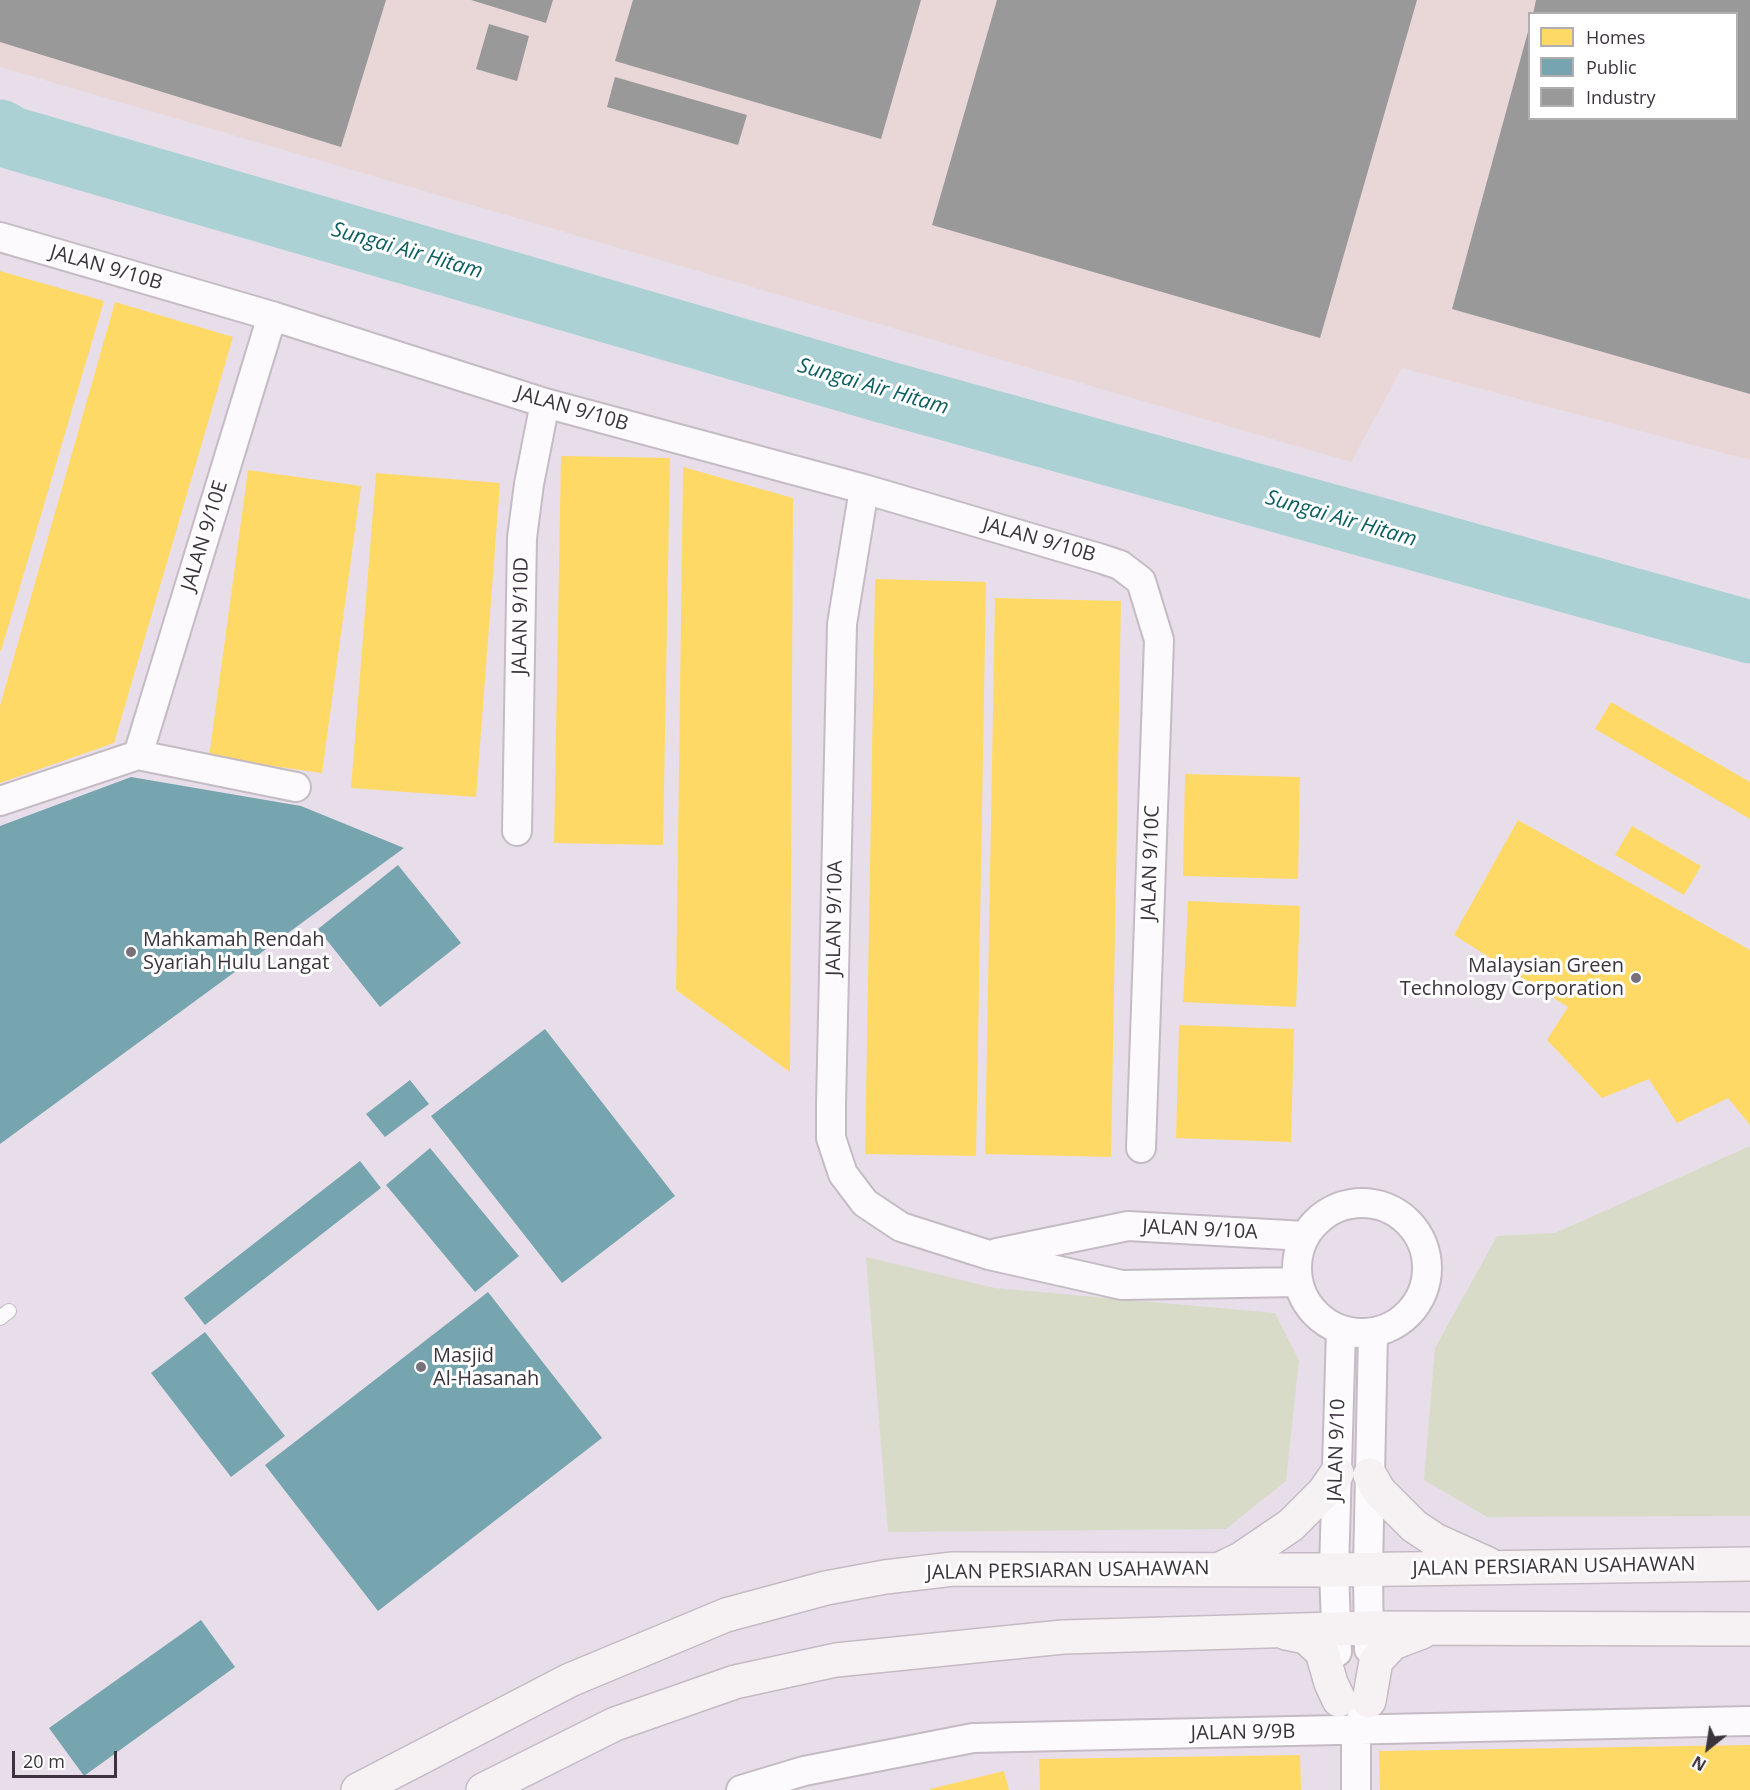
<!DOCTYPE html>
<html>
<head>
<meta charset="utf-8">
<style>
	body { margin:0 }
	#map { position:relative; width:1750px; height:1790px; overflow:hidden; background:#e8deea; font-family:"Open Sans",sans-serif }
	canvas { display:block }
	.legend { position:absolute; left:1528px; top:12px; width:210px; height:108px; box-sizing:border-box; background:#fff; border:2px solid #b1aeb1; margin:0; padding:8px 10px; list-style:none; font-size:18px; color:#3c343d }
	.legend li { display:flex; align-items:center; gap:12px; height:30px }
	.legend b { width:30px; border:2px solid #b1aeb1 }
	.north { position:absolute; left:1678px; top:1718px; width:60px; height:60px; -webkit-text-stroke:4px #fff; paint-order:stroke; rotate:210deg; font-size:16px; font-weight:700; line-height:24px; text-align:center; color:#3c343d }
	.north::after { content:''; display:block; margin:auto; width:21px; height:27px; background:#3c343d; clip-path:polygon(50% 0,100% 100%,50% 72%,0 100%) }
	.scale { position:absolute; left:12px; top:1751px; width:105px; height:27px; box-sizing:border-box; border:3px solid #3c343d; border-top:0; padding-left:8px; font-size:18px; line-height:21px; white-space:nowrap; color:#3c343d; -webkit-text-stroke:4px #fff; paint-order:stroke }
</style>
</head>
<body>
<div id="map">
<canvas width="1750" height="1790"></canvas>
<ul class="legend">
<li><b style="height:16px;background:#ffd966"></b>Homes</li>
<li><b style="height:16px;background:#76a5af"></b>Public</li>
<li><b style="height:16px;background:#999"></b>Industry</li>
</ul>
<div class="north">N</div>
<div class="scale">20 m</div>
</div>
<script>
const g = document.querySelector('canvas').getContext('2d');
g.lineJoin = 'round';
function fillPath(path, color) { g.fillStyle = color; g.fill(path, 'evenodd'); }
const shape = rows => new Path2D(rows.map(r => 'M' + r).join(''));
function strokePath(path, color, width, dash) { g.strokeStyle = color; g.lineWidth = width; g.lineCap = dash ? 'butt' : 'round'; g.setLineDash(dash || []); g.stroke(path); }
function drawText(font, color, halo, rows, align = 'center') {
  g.font = font + ' "Open Sans",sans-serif'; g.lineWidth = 6; g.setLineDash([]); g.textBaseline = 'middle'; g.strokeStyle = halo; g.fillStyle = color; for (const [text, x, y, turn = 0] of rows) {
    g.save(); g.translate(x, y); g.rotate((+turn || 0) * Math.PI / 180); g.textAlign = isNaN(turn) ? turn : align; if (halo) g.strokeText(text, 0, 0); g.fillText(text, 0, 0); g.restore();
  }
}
const industrial = shape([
	[0,0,1750,0,1750,460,1402,368,1351,462,0,67],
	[1530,14,1736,14,1736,118,1530,118]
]);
const green = shape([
	[1750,1146,1750,1516,1487,1517,1424,1480,1435,1348,1497,1236,1555,1233],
	[866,1257,995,1288,1275,1313,1299,1360,1286,1481,1226,1529,888,1532]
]);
const homes = shape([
	[0,271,104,301,1,651,0,651],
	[115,302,233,337,114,743,0,783,0,706],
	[561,456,670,458,663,845,554,843],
	[683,467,793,498,790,1072,676,990],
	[248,470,361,486,322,773,209,757],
	[376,473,500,483,476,797,351,788],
	[875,579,986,582,976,1156,865,1154],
	[995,598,1121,601,1111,1157,985,1154],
	[1611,702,1750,782,1750,819,1595,729],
	[1185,774,1300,777,1298,879,1183,876],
	[1518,820,1750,950,1750,1125,1728,1098,1677,1123,1649,1079,1602,1098,1547,1040,1568,1007,1454,935],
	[1632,826,1701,866,1684,895,1615,855],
	[1188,901,1300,906,1296,1007,1183,1002],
	[1179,1025,1294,1029,1291,1142,1176,1138],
	[1750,1745,1750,1790,1380,1790,1379,1751],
	[1300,1755,1301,1790,1040,1790,1039,1759],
	[1004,1771,1009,1790,930,1790,930,1789]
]);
const public = shape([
	[131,777,301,806,404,848,0,1144,0,826],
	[398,865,461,943,380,1007,318,929],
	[545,1029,675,1196,562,1283,431,1116],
	[410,1080,429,1104,385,1137,366,1114],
	[430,1148,519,1256,475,1292,386,1185],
	[360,1161,381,1188,205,1325,184,1298],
	[488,1292,602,1438,378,1611,265,1465],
	[205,1332,285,1436,231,1477,151,1373],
	[201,1620,235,1667,84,1776,49,1728]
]);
const industry = shape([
	[0,0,386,0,341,147,0,42],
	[471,0,553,0,546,23],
	[633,0,921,0,881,139,615,61],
	[997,0,1417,0,1320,338,932,225],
	[1536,0,1750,0,1750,394,1452,309,1529,28,1530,118,1736,118,1736,14,1533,14],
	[489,24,529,36,517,81,476,69],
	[615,77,747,115,738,145,607,107]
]);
const river = shape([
	[0,131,12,138,885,392,1750,632]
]);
const lane = shape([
	[0,1318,9,1311]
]);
const street = shape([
	[0,237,272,316,545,403,864,489,1102,559,1120,565,1141,581,1159,640,1141,1148],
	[272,316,138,755,296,787],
	[864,489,842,624,831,1104,831,1138,843,1174,865,1203,901,1227,989,1255,1122,1285,1298,1282],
	[0,801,138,755],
	[517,831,522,538,529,484,545,403],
	'1297 1268a65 65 0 1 1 130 0a65 65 0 1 1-130 0Z',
	[997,1253,1128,1226,1305,1236],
	[1369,1649,1368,1569,1373,1333],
	[1337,1652,1334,1570,1341,1330],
	[741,1790,804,1771,973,1738,1750,1721],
	[1356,1790,1356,1731,1363,1715]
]);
const secondary = shape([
	[1370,1475,1379,1491,1414,1526,1435,1540,1488,1564],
	[1220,1569,1241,1559,1291,1525,1324,1492,1337,1473],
	[1286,1633,1306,1637,1322,1652,1331,1683,1339,1700],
	[1369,1701,1376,1661,1393,1643,1422,1632],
	[358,1790,570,1680,726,1615,826,1588,885,1577,953,1569,1334,1570,1750,1564],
	[483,1790,615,1724,735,1682,836,1660,1063,1637,1369,1628,1750,1629]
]);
const markers = [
	[131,952,6,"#78707a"],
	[1636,978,6,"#78707a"],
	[421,1367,6,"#78707a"]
];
const streetNames = [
	["JALAN 9/10B",106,268,16],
	["JALAN 9/10B",572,409,16],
	["JALAN 9/10E",205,536,-73],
	["JALAN 9/10B",1039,540,16],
	["JALAN 9/10D",521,616,-89],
	["JALAN 9/10C",1151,863,-88],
	["JALAN 9/10A",835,918,-89],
	["JALAN 9/10A",1200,1230,3],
	["JALAN 9/10",1337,1450,-88],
	["JALAN PERSIARAN USAHAWAN",1554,1567,-1],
	["JALAN PERSIARAN USAHAWAN",1068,1571,-1],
	["JALAN 9/9B",1243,1733,-1]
];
const poiNames = [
	["Mahkamah Rendah",143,940],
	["Syariah Hulu Langat",143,963],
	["Malaysian Green",1624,966,"right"],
	["Technology Corporation",1624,989,"right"],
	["Masjid",433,1356],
	["Al-Hasanah",433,1379]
];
const waterNames = [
	["Sungai Air Hitam",407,251,16],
	["Sungai Air Hitam",873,387,16],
	["Sungai Air Hitam",1341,519,16]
];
fillPath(industrial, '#e9d6d7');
fillPath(green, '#d9dbc9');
fillPath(homes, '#ffd966');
fillPath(public, '#76a5af');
fillPath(industry, '#999');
strokePath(river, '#acd1d5', 63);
strokePath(lane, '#c4bbc5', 16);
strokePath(street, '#c4bbc5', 32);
strokePath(secondary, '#c4bbc5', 36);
strokePath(lane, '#fcfafc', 14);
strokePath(street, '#fcfafc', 28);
strokePath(secondary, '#f6f1f2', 33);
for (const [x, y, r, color] of markers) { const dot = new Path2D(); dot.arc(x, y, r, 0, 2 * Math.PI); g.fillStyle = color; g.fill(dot); strokePath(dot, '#fff', 2); }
drawText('20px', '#3c343d', '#fff', streetNames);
drawText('20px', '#3c343d', '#fff', poiNames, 'left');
drawText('italic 21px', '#0b5e60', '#fff', waterNames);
</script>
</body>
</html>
